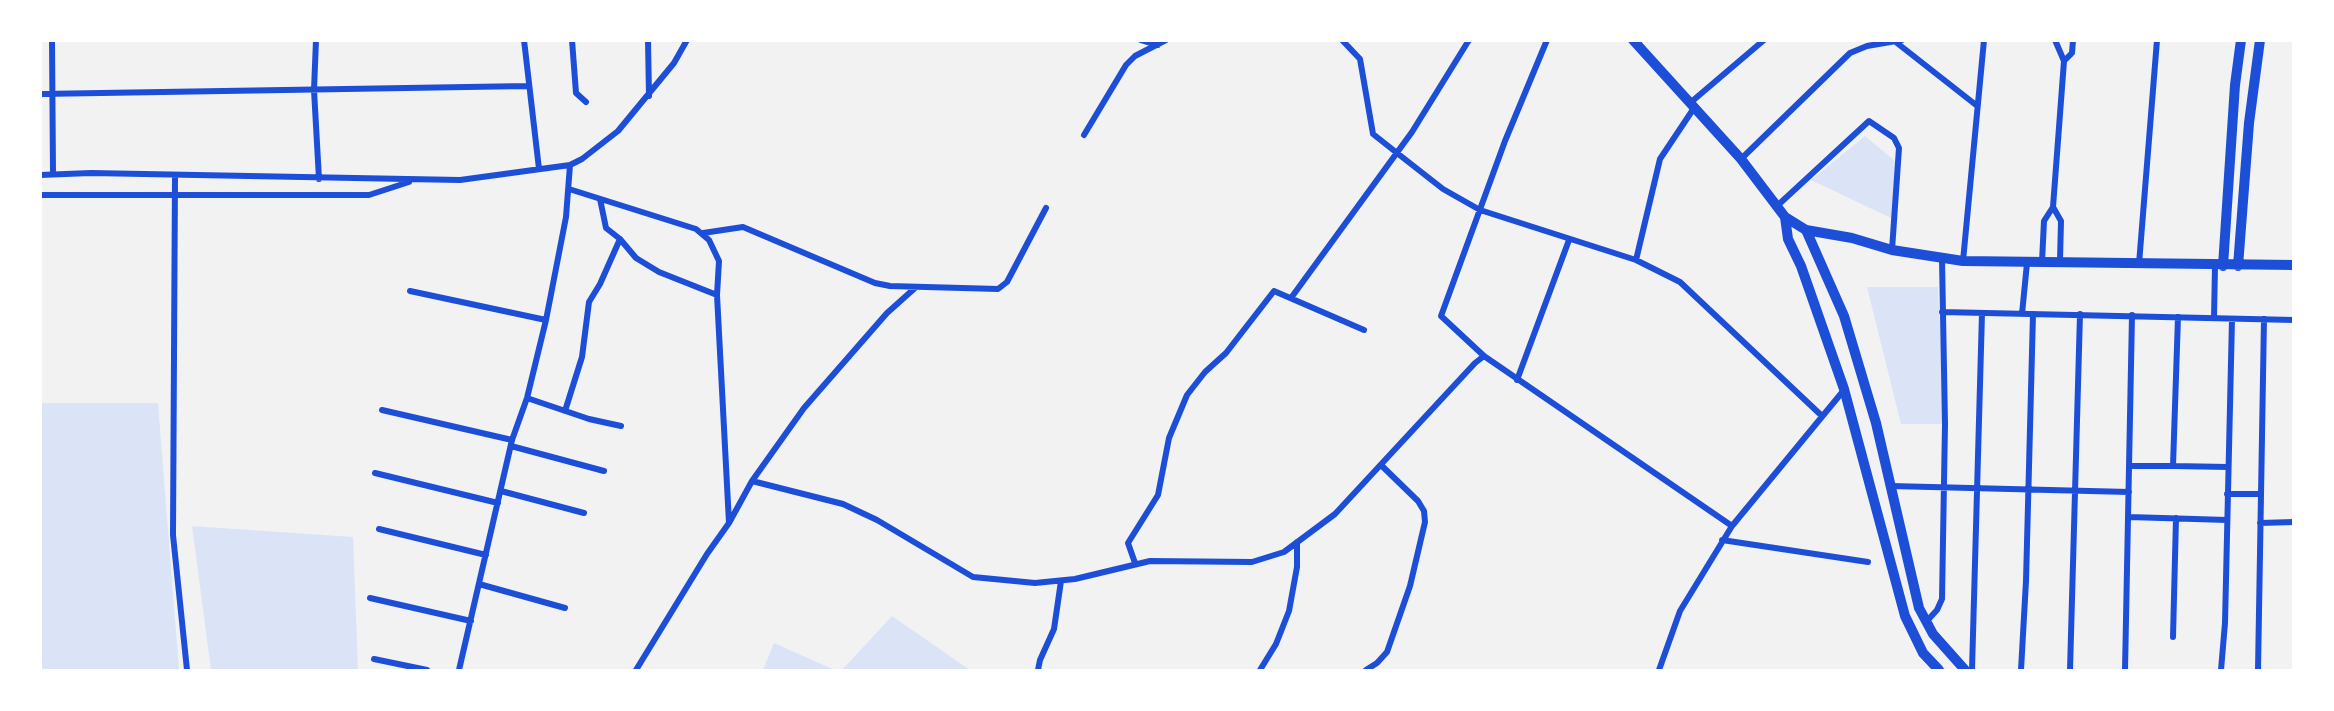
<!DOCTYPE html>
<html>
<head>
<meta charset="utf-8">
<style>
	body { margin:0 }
	#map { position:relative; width:2334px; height:711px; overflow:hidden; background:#f2f2f2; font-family:"Alegreya Sans",sans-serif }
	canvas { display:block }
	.frame { position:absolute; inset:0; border:42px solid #fff; pointer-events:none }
</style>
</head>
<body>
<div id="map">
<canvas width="2334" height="711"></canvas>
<div class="frame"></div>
</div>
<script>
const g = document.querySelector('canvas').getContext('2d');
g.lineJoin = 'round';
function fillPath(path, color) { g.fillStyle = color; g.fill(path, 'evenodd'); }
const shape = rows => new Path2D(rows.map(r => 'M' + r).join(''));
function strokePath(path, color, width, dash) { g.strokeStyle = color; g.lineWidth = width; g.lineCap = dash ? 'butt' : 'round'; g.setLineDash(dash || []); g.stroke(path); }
const green = shape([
	[1865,136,1895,161,1893,219,1811,180],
	[1867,287,1938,287,1945,424,1901,424],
	[40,403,158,403,179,670,41,670],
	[192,526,353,537,358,670,211,670],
	[892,616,970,670,842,670],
	[774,643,835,670,763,670]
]);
const minor = shape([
	[52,40,53,174],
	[316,40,314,90,319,179],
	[524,40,539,169],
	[572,40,576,93,586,102],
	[648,40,649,96],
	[1141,40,1158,45],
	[1342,40,1360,59,1373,134,1397,153,1443,189,1480,210,1636,260,1680,282,1822,416],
	[2055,40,2064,61],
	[1897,43,1976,105],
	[40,94,528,86],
	[1690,103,1764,40],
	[1084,135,1126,65,1135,56,1166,40],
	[1741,159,1850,53,1867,46,1902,40],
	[40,175,91,173,460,180,570,165,582,159,618,131,674,63,687,40],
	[175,176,173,535,187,670],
	[569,189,696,229,709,240,719,261,717,295,729,523,707,554,636,670],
	[40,195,369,195,409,182],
	[1777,206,1869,121,1894,138,1899,148,1892,250],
	[703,233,743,227,875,283,890,286,998,289,1007,282,1046,208],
	[620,239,636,258,659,272,717,295],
	[1636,260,1660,159,1694,108],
	[1963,261,1984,40],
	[2060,261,2061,221,2053,207,2064,61,2072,53,2073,40],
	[2042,262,2044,221,2053,207],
	[2139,264,2157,40],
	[410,291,546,320],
	[1291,298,1412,132,1469,40],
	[1942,312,2294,320],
	[2022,314,2027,263],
	[2214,318,2215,266],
	[1484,356,1732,526],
	[1517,380,1569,240],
	[527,398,589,419,621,426],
	[382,410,512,440],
	[565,411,582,357,589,302,600,284,620,239,606,228,600,199],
	[511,446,604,471],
	[2130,466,2173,466,2178,317],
	[2173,466,2228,467],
	[375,473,498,503],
	[752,481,804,408,887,313,915,288],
	[1891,486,2129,492],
	[501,491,584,513],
	[2227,494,2260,494],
	[2129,517,2227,520],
	[729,523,752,481,843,504,877,520,973,577,1035,583,1075,579,1150,561,1252,562,1284,552,1335,514,1475,363,1484,356,1441,316,1505,141,1547,40],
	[2260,523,2294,522],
	[379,529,486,555],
	[1722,540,1868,562],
	[1135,563,1128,543,1158,495,1169,438,1187,395,1205,372,1226,353,1274,291,1364,330],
	[479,584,565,608],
	[370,598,471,621],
	[1926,622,1937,610,1942,599,1945,424,1942,259],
	[2173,637,2176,518],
	[374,659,427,670],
	[459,670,512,440,527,398,546,320,566,217,570,165],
	[1038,670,1040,660,1054,629,1061,581],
	[1260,670,1276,644,1289,611,1297,567,1297,542],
	[1366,670,1377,663,1387,652,1410,586,1425,522,1424,511,1418,501,1382,466],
	[1659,670,1680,611,1732,526,1844,390],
	[1972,670,1982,313],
	[2021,670,2026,581,2033,314],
	[2070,670,2080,314],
	[2125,670,2132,315],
	[2221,670,2225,623,2232,319],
	[2258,670,2264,319]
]);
const tertiary = shape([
	[1633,40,1741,159,1785,217,1806,230,1844,316,1876,423,1919,608,1933,634,1965,670],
	[1785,217,1788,239,1801,266,1844,389,1905,616,1923,653,1939,670],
	[1806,230,1852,238,1892,250,1963,261,2294,265],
	[2223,266,2235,85,2241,40],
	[2238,266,2249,123,2260,40]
]);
fillPath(green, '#dbe4f7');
strokePath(minor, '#1d4ed8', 6);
strokePath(tertiary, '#1d4ed8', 10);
</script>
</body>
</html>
